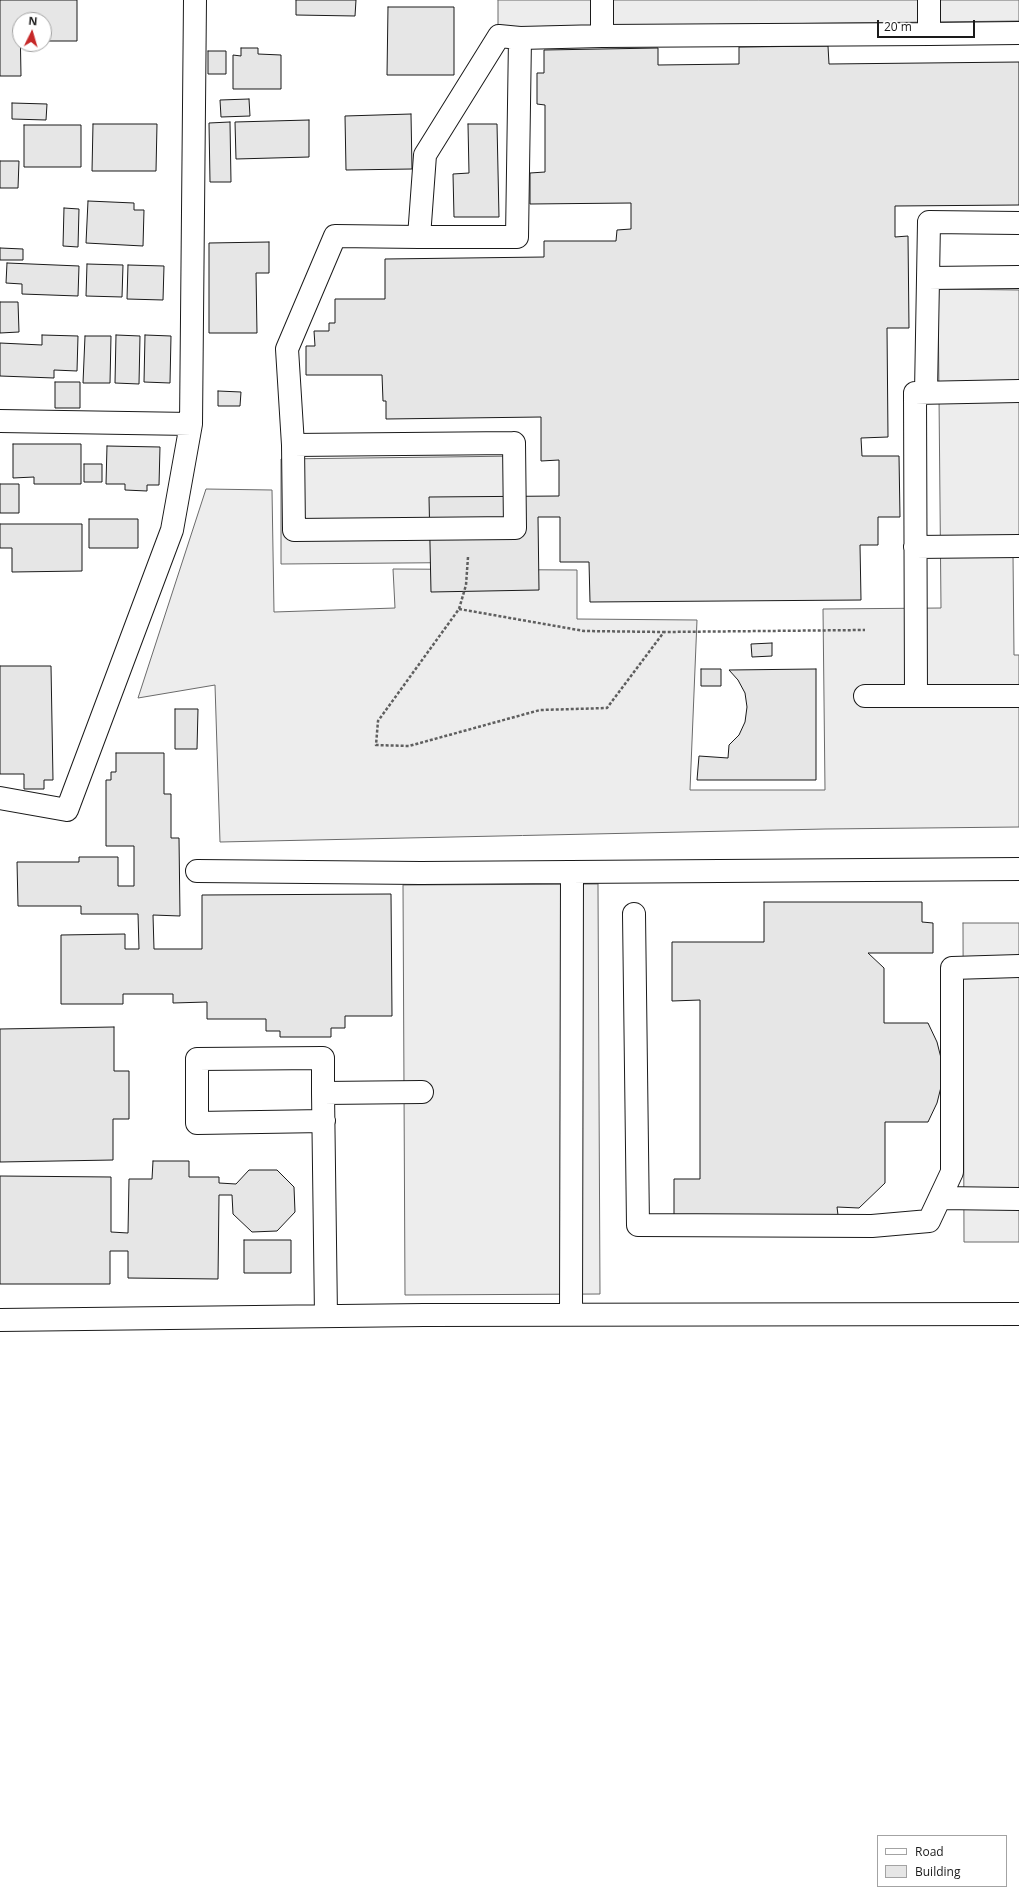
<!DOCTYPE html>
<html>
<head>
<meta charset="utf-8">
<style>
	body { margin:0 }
	#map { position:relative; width:1019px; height:1899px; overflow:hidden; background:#fff; font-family:"Open Sans",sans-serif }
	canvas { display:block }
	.legend { position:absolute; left:877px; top:1835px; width:130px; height:52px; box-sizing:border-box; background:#fff; border:1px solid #a3a3a3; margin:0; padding:5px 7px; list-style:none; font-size:12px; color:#1a1a1a }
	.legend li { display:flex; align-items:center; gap:8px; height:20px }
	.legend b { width:20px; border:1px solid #a3a3a3 }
	.north { position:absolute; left:12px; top:12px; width:40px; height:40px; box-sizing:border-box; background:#fff; border:1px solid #a3a3a3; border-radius:50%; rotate:5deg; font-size:11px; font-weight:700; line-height:16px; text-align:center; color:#1a1a1a }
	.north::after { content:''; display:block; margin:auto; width:14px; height:18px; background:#c62828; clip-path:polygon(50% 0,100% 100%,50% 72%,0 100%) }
	.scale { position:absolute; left:877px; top:20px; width:98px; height:18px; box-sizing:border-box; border:2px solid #1a1a1a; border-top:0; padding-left:5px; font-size:12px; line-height:14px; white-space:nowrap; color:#1a1a1a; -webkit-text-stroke:3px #fff; paint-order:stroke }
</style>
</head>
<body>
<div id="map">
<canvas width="1019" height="1899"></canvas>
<ul class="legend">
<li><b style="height:5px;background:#fff"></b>Road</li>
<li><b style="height:11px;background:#e6e6e6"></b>Building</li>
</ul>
<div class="north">N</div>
<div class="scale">20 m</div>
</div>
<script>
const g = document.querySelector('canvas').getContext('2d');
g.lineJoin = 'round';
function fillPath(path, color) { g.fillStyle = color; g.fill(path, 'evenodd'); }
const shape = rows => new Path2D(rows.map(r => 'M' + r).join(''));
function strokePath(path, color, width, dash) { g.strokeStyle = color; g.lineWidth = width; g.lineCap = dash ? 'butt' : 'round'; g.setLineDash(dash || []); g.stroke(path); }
const built = shape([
	[498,0,1019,0,1019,21,498,27,498,0],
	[938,289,1019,290,1019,554,1013,555,1014,655,1019,655,1019,827,825,829,220,842,215,685,138,698,206,489,272,490,274,612,395,608,393,569,577,570,577,619,697,620,690,790,825,790,823,609,941,608,938,289],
	[520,456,521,562,281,564,281,459,520,456],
	[598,884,600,1294,405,1295,403,885,598,884],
	[963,923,1019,923,1019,1242,964,1242,963,923]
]);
const building = shape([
	[0,0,77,0,77,41,44,41,44,20,20,20,21,76,0,76,0,0],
	[296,0,356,0,355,16,296,15,296,0],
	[388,7,454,7,454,75,387,75,388,7],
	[828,46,829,64,1019,62,1019,205,895,206,895,237,908,236,909,328,887,328,888,437,861,438,862,456,899,456,900,517,878,517,878,545,860,545,861,600,590,602,589,562,560,562,560,517,538,517,539,590,431,592,429,497,559,496,559,460,541,461,541,417,386,419,386,401,383,401,382,375,306,375,306,346,315,346,314,331,329,331,329,323,335,323,335,299,385,299,385,259,544,257,544,241,616,241,617,230,631,229,631,203,530,204,530,173,545,172,545,105,537,104,537,73,544,73,544,50,658,48,658,65,739,64,739,47,828,46],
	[241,48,258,48,258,54,281,55,281,89,233,89,233,55,241,56,241,48],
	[208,51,226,51,226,74,208,74,208,51],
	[249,99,250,116,221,117,220,100,249,99],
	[12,103,47,104,46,120,12,119,12,103],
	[411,114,412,169,346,170,345,116,411,114],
	[309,120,309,157,236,159,235,122,309,120],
	[230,122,231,182,210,182,209,123,230,122],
	[93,124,157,124,156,171,92,171,93,124],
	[468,124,497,124,499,217,454,217,453,174,469,173,468,124],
	[24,125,81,125,81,167,24,167,24,125],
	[0,161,19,161,18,188,0,188,0,161],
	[88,201,134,203,134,210,144,210,143,246,86,243,88,201],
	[64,208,79,209,78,247,63,246,64,208],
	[269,242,269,273,256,273,257,333,209,333,209,243,269,242],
	[0,248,23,249,23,260,0,260,0,248],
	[7,263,79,266,78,296,22,294,22,284,6,283,7,263],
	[87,264,123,265,122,297,86,296,87,264],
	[128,265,164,266,163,300,127,299,128,265],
	[0,302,18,302,19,332,0,333,0,302],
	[42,335,78,336,77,371,54,370,54,378,0,376,0,343,42,345,42,335],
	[116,335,140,336,139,384,115,383,116,335],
	[145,335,171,336,170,383,144,382,145,335],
	[85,336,111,336,110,383,83,383,85,336],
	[55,382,80,382,80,408,55,408,55,382],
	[218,391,241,392,240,406,218,406,218,391],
	[13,444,81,444,81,484,34,484,34,477,13,478,13,444],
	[107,446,160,447,159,485,147,485,147,491,125,490,125,484,106,484,107,446],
	[84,464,102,464,102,482,84,482,84,464],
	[0,484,19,484,19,513,0,513,0,484],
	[89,519,138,519,138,548,89,548,89,519],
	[0,524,82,524,82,571,12,572,12,548,0,548,0,524],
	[772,643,772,656,752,657,751,644,772,643],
	[0,666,51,666,53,780,44,780,44,789,24,789,24,774,0,774,0,666],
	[701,669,721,669,721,686,701,686,701,669],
	[816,669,816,780,697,780,699,756,728,758,729,745,739,735,745,722,747,707,745,693,738,680,729,670,816,669],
	[175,709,198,709,197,749,175,749,175,709],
	[116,753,164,753,164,794,171,794,171,838,179,838,180,916,153,915,154,949,202,949,202,895,391,894,392,1016,345,1016,345,1028,331,1028,331,1037,280,1037,280,1031,266,1031,266,1019,207,1019,207,1002,173,1003,173,994,123,994,123,1004,61,1004,61,935,125,934,125,949,139,949,138,914,81,914,81,906,18,906,17,862,79,862,79,857,118,857,118,886,134,886,134,846,106,846,106,780,111,780,111,772,116,772,116,753],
	[764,902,922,902,922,922,933,923,933,953,868,953,884,968,884,1023,928,1023,937,1042,942,1062,942,1083,937,1103,928,1122,885,1122,885,1183,859,1208,837,1207,838,1215,674,1215,674,1179,700,1179,700,1000,672,1001,672,942,764,942,764,902],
	[114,1027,114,1071,129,1071,129,1119,113,1119,113,1160,0,1162,0,1029,114,1027],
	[153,1161,189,1161,189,1177,219,1177,219,1183,236,1184,249,1170,277,1170,294,1187,295,1212,277,1231,252,1232,233,1214,232,1195,219,1195,218,1279,128,1278,128,1251,110,1251,110,1284,0,1284,0,1176,111,1177,111,1232,128,1233,129,1179,152,1179,153,1161],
	[244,1240,291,1240,291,1273,244,1273,244,1240]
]);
const path = shape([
	[468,557,466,585,459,609,378,721,376,745,409,746,540,710,607,708,664,632,865,630],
	[459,609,584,631,664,632]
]);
const minor = shape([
	[602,0,602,36,929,34,929,0],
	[929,34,1019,33],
	[419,237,517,237,520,38],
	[928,278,1019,277],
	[926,392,929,222,1019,223],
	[0,421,191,424],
	[514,443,515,528,294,530,293,445,514,443],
	[293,445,287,349,335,236,419,237,425,155,499,36,520,38,602,36],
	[915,547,1019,546],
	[865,696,1019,696],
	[916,696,915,393,1019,391],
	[0,798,67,810,172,530,191,424,195,0],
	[197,871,421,873,1019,869],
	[634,914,638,1225,872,1226,929,1221,952,1172,952,968,1019,966],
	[323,1093,323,1058,197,1059,197,1123,324,1121],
	[940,1198,1019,1199],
	[571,1314,572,872],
	[326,1316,323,1093,422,1092],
	[0,1320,424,1315,1019,1314]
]);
fillPath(built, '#ededed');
strokePath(built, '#6a6a6a', 1);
fillPath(building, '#e6e6e6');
strokePath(building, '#1a1a1a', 1);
strokePath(minor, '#1a1a1a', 24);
strokePath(path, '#5f5f5f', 2.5, [3, 2]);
strokePath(minor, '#fff', 22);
</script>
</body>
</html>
